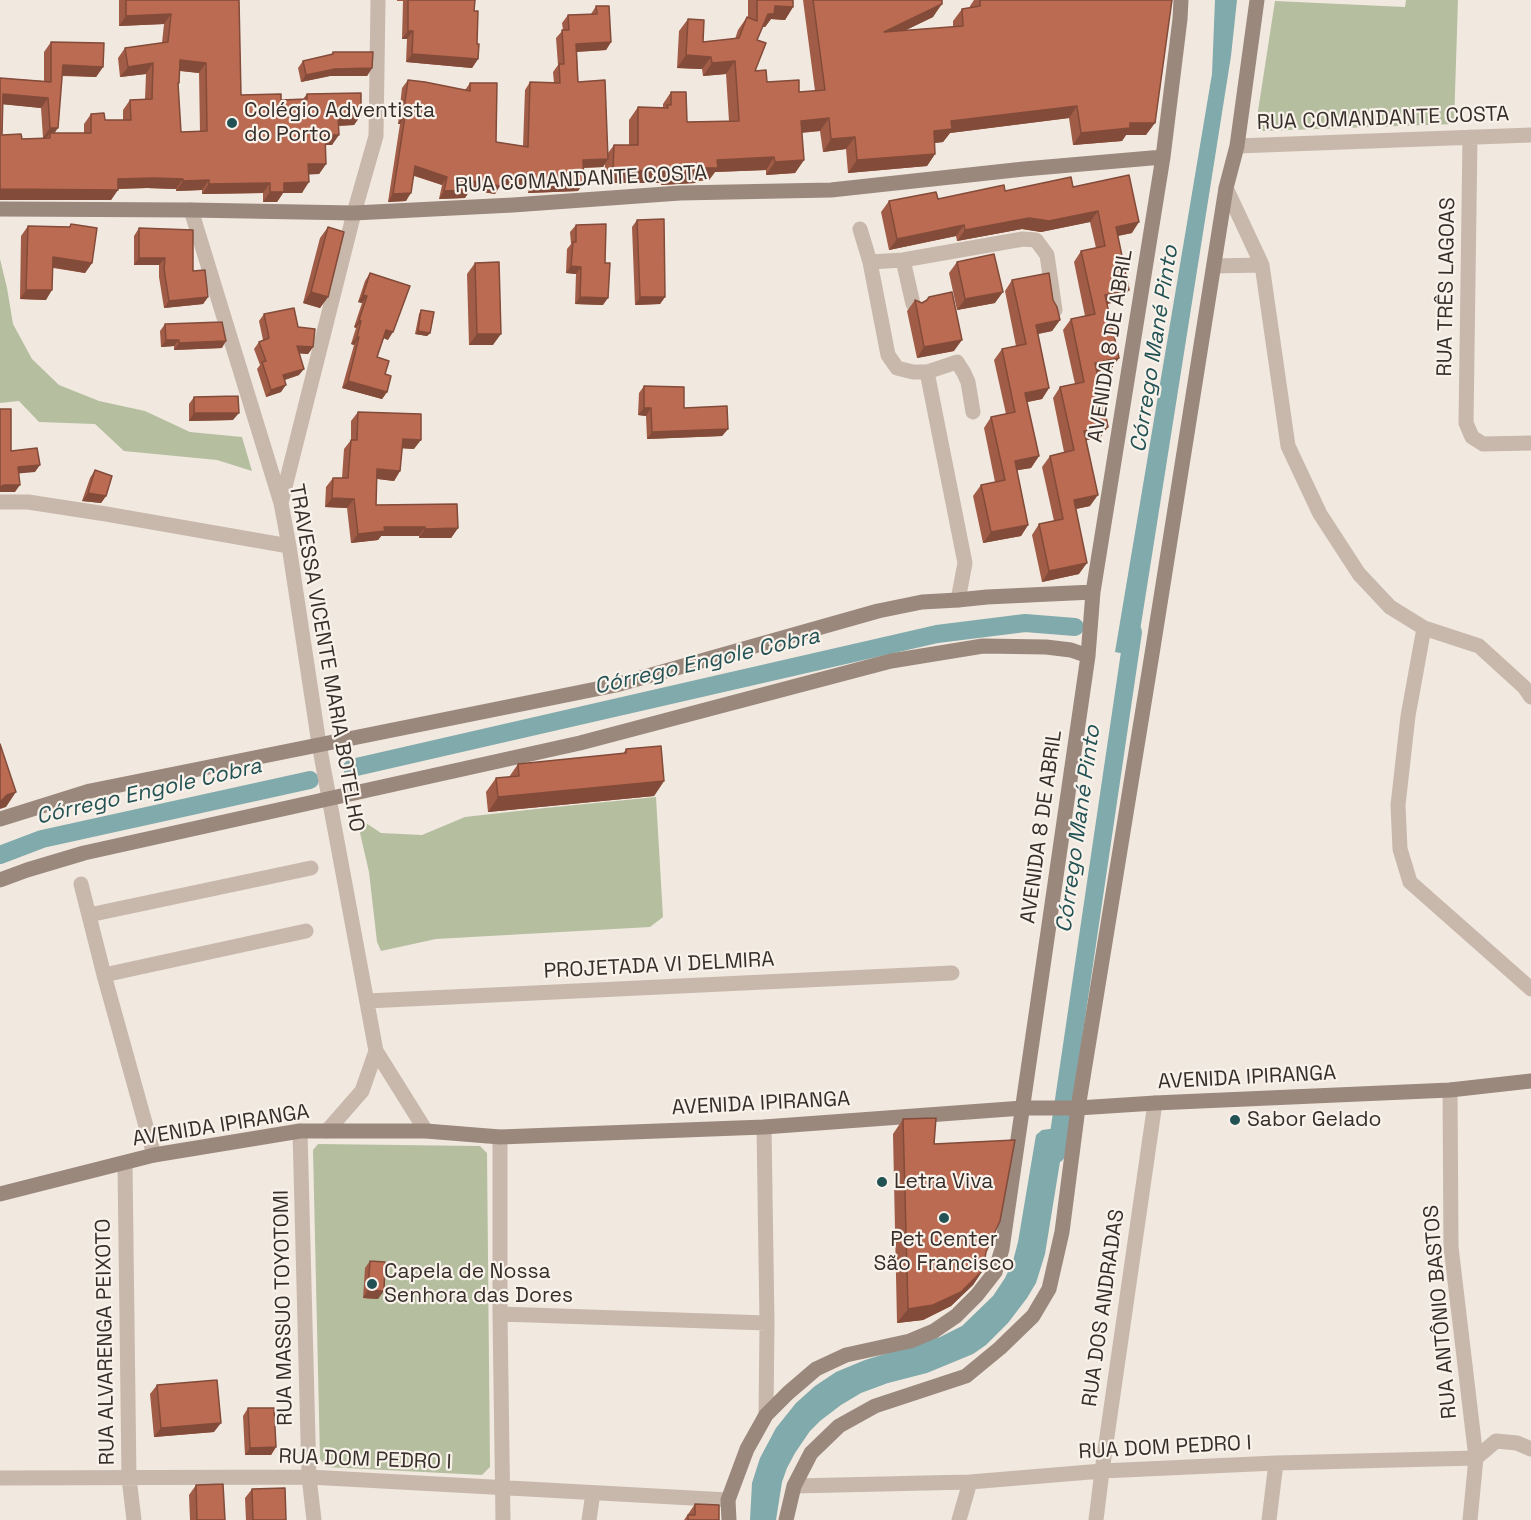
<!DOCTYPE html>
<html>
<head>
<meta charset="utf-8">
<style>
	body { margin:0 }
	canvas { display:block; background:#f1e8df }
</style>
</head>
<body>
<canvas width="1531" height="1520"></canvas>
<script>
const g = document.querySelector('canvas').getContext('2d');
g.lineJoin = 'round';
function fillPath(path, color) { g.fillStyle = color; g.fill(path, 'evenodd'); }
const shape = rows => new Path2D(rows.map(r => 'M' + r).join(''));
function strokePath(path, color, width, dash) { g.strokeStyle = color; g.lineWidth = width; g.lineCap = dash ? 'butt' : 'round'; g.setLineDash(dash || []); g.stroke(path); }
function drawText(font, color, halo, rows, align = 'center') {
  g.font = font + ' "Space Grotesk",sans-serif'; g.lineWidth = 4.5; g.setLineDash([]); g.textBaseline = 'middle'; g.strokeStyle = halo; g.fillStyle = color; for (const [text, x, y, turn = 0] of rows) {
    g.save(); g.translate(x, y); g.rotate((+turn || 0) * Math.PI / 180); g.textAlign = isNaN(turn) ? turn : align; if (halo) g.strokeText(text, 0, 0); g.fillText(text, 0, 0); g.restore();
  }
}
const green = shape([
	[1406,0,1458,0,1454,124,1263,131,1256,124,1275,1,1405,7],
	[0,259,7,288,13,324,32,359,59,385,99,401,145,411,190,432,242,437,252,471,217,460,124,451,95,424,39,422,19,401,0,403],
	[656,797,663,917,650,927,436,939,381,951,377,942,369,872,360,833,360,819,381,833,422,835,465,817,545,808],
	[318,1144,480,1146,487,1153,490,1467,482,1475,326,1467,320,1459,313,1150]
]);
const water = shape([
	[1215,0,1237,0,1231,56,1136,656,1115,652,1212,74],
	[1057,1128,1063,1131,1064,1137,1045,1254,1036,1283,1027,1298,1008,1323,986,1345,973,1354,927,1373,888,1383,861,1393,841,1405,820,1421,810,1431,795,1453,787,1468,782,1482,776,1520,750,1520,752,1483,760,1458,776,1428,796,1403,815,1386,836,1372,865,1360,940,1337,962,1326,993,1296,1005,1278,1013,1261,1018,1242,1036,1135,1042,1130]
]);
const canal = shape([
	[352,768,937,634,1025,623,1075,627],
	[0,855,42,839,310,780],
	[1056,1154,1133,632]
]);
const street = shape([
	[1470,137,1466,423,1472,437,1483,444,1531,443],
	[1237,146,1531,135],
	[1226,188,1262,265,1288,446,1320,514,1359,574,1390,607,1424,628,1479,646,1524,687,1531,697],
	[191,210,281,503,289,546,319,744,376,1051,426,1131],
	[860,229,870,262,888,355,897,368,913,372,927,372,957,362,964,373,968,382,973,412],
	[903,260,913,304],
	[870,262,903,260,1023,239,1036,240,1047,255,1055,310],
	[1214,266,1262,265],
	[927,372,965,563,958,600],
	[0,502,28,502,106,514,289,546],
	[281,503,354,213,376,136,378,0],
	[1424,628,1408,716,1398,805,1400,849,1410,882,1531,989],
	[81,884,104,975,154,1155],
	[89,915,311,868],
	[104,975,306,931],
	[367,1001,952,973],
	[1450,1090,1451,1247,1476,1458,1470,1520],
	[764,1127,767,1323,766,1415],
	[300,1131,309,1477,314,1520],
	[327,1131,362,1091,376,1051],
	[500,1137,500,1314,503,1520],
	[125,1164,129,1478,134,1520],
	[500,1314,767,1323],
	[0,1478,309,1477,728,1500],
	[794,1486,970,1482,1102,1471,1276,1463,1476,1458,1496,1441,1517,1443,1531,1449],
	[589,1520,593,1493],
	[959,1520,970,1482],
	[1096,1520,1102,1471,1155,1103],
	[1269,1520,1276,1463]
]);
const secondary = shape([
	[0,209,191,210,354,213,513,205,680,193,831,190,1024,169,1163,157],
	[0,819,90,791,616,685,878,611,922,602,958,600,987,597,1093,592],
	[0,880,27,870,84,853,580,743,891,661,983,646,1046,647,1071,650,1088,656],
	[0,1194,154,1155,300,1131,426,1131,500,1137,764,1127,1023,1108,1078,1108,1155,1103,1450,1090,1531,1081],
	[729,1520,728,1500,747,1449,766,1415,788,1393,816,1369,846,1355,910,1341,934,1331,956,1316,977,1295,995,1272,1002,1249,1088,656,1093,592,1163,157,1180,19,1181,0],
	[786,1520,794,1486,811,1453,839,1426,875,1406,966,1376,1000,1348,1033,1316,1049,1289,1062,1232,1078,1108,1152,654,1226,188,1237,146,1257,0]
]);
const wall = shape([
	[119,0,239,0,241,95,281,100,303,99,307,94,361,115,354,125,339,126,332,145,325,145,326,164,319,174,308,174,302,193,283,193,277,202,263,202,263,193,202,194,202,190,176,191,176,189,147,188,118,189,111,200,0,200,0,78,44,81,44,52,51,42,103,67,96,77,62,76,55,133,84,133,84,124,91,114,105,120,123,120,123,110,130,100,145,99,146,74,120,77,118,58,125,48,162,43,164,24,119,26],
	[180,71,199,73,200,132,181,132,178,85],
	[3,104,41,108,43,138,22,139,2,135],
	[397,0,475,0,474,11,478,59,472,68,406,62,407,39,402,39,403,1,397,1],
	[748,0,793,0,793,7,785,20,771,19,765,27,762,27,757,40,755,71,767,82,799,92,815,91,803,0,942,0,933,17,904,31,953,27,953,21,962,9,970,8,970,6,974,0,1172,0,1146,135,1126,135,1122,141,1073,145,1069,118,950,133,943,142,935,143,935,154,927,166,848,173,846,149,823,152,820,131,802,133,804,160,795,173,766,175,766,170,715,172,709,180,696,181,695,183,661,185,661,183,604,183,605,164,603,167,583,168,578,191,528,193,529,187,500,184,495,194,470,190,465,198,439,199,442,185,414,176,406,201,388,202,400,124,398,124,402,88,408,80,465,90,470,83,496,142,523,146,525,90,530,82,554,83,553,72,558,65,556,38,563,30,562,23,568,15,591,14,596,6,611,42,606,50,577,52,578,82,608,153,614,145,629,145,629,120,638,107,663,108,663,104,671,92,687,122,729,121,726,74,703,76,702,69,677,68,679,31,688,19,703,42,735,39,738,30,747,17,748,17],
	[333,52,372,68,367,76,330,76,301,82,298,68,303,61,331,55],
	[1073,187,1132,233,1117,236,1129,290,1121,301,1107,304,1119,358,1111,369,1097,372,1100,438,1086,440,1090,506,1076,509,1079,574,1042,582,1032,535,1039,524,1054,521,1042,467,1050,456,1064,452,1053,398,1060,387,1075,384,1063,330,1071,319,1085,316,1074,262,1081,251,1096,248,1090,222,1041,232,1022,229,957,241,956,236,889,250,881,212,889,201,938,199,1005,191],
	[637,220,665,297,660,304,635,305,632,227],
	[71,224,92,263,85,273,53,268,46,300,20,299,21,236,28,226,69,227],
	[576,225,603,305,575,304,576,274,566,273,567,249,571,244,570,232],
	[328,227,328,297,320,308,303,303,320,238],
	[139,228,193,271,208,297,203,304,164,308,159,277,159,265,134,265,134,236],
	[957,262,995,303,957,310,949,273],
	[475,263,493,345,469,345,467,274],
	[370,273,388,340,384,338,377,357,385,374,387,392,382,399,342,388,354,345,351,344,356,328,354,327,362,303,358,302,365,281],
	[1012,280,1053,300,1060,320,1052,331,1038,334,1049,388,1042,399,1027,402,1039,456,1031,468,1017,470,1028,525,1021,536,983,543,973,496,981,485,995,482,984,428,991,417,1006,414,994,360,1002,349,1016,346,1005,291],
	[915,300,922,303,954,351,917,358,907,311],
	[421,310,430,333,427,336,415,334,419,314],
	[264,314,298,327,313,347,308,354,299,353,299,375,285,380,281,392,266,397,257,369,260,365,254,349,259,342,263,340,259,321],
	[165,324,222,348,174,350,174,346,161,347,160,331],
	[644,386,684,408,728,429,722,436,647,439,646,416,638,415,639,393],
	[194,397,233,420,189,421,189,404],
	[358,412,414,449,402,448,400,471,394,481,377,479,376,505,458,528,451,538,419,538,419,536,381,536,378,540,351,543,347,508,325,507,326,487,333,478,342,478,344,449,351,440,351,421],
	[95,470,106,496,101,503,82,501,90,478],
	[626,749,664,781,654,796,488,812,486,792,496,778,509,777,518,764,623,754],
	[903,1119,934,1144,986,1252,983,1270,973,1285,951,1306,923,1320,897,1323,893,1134],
	[370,1261,378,1299,363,1298,365,1268],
	[157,1385,214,1432,154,1437,150,1394],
	[248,1408,276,1447,271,1455,245,1455,243,1416],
	[196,1485,225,1520,190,1520,189,1495],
	[252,1489,286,1520,246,1520,245,1498],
	[695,1504,719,1520,684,1520]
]);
const shadedWall = shape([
	[942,4,933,17,875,45,884,32],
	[775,6,793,7,785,20,771,19,765,27,759,26,768,14],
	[171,14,164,24,119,26,126,16],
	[408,31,413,31,407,39,402,39],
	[611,42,606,50,571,52,576,44],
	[412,54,478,59,472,68,406,62],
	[686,55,711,57,702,69,677,68],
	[180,60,206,63,199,73,173,70],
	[735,61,726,74,703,76,712,63],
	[153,63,146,74,120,77,128,67],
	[63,65,103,67,96,77,56,75],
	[372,68,367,76,330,76,301,82,306,75,335,69],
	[3,94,48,98,41,108,0,104],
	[1077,106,1069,118,950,133,943,142,925,144,934,131,951,121],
	[361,115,354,125,331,126,338,116],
	[403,116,405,116,400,124,398,124],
	[829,118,820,131,792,133,801,121],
	[1130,123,1155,123,1146,135,1126,135,1122,141,1073,145,1081,133],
	[50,128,58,128,51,138,50,133,46,138,43,138],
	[325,135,339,135,332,145,318,145],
	[855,137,846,149,823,152,831,139],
	[935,154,927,166,848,173,857,160],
	[774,157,766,170,715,172,709,180,696,181,695,183,661,185,670,172,704,168,717,160],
	[608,159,603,167,577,168,583,160],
	[804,160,795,173,766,175,775,162],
	[308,164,326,164,319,174,301,175],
	[415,166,447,177,442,185,410,174],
	[613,170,670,171,661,183,604,183],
	[502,176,534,179,529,187,496,184],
	[154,178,183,179,176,189,147,188,111,189,118,179],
	[209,180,202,190,176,191,183,181],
	[472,181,500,186,495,194,467,189],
	[309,182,302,193,283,193,277,202,263,202,270,192,284,183],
	[270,183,263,193,202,194,209,184],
	[584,183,578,191,528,193,534,185],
	[0,189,118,190,111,200,0,200],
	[470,190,465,198,439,199,444,191],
	[411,193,406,201,388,202,393,194],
	[1098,211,1090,222,1041,232,1022,229,957,241,965,230,1029,218],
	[1139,222,1132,233,1108,238,1116,227],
	[964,225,956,236,889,250,897,239],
	[53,257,92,263,85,273,46,266],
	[139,258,165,258,159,265,134,265],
	[571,266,581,267,576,274,566,273],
	[26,290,52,290,46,300,20,299],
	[1129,290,1121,301,1097,306,1105,295],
	[311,292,328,297,320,308,303,303],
	[1003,292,995,303,957,310,965,299],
	[363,295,367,296,362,303,358,302],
	[208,297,203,304,164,308,169,301],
	[580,297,608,298,603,305,575,304],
	[640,297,665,297,660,304,635,305],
	[359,320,361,321,356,328,354,327],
	[1060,320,1052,331,1028,336,1036,325],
	[386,330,393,332,388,340,381,337],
	[418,331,430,333,427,336,415,334],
	[477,334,501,334,493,345,469,345],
	[357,337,359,337,354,345,351,344],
	[166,340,179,340,174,346,161,347],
	[962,340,954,351,917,358,924,347],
	[226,341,222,348,174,350,179,343],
	[297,346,313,347,308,354,292,353],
	[1119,358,1111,369,1087,374,1095,363],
	[304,369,299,375,278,382,283,375],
	[348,381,387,392,382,399,342,388],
	[286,385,281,392,266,397,271,390],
	[1049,388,1042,399,1018,404,1025,393],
	[644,408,651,408,646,416,638,415],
	[194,413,239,413,233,420,189,421],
	[1108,427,1100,438,1076,442,1084,431],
	[728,429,722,436,647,439,652,432],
	[403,439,421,440,414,449,396,448],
	[1039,456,1031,468,1007,472,1015,461],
	[40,465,35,472,13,474,18,467],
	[377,469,400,471,394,481,371,478],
	[4,485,20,485,15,492,0,492,0,487],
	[88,493,106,496,101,503,82,501],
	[1098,495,1090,506,1066,511,1074,500],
	[332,498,354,499,347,508,325,507],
	[1028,525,1021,536,983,543,991,532],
	[384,527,425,527,419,536,381,536,378,540,351,543,358,534],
	[458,528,451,538,419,538,425,529],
	[1087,563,1079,574,1042,582,1049,571],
	[664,781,654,796,488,812,498,797],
	[16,792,6,807,0,809,0,802,7,795],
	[983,1270,973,1285,951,1306,923,1320,897,1323,908,1309],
	[368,1290,384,1291,378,1299,363,1298],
	[221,1423,214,1432,154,1437,161,1428],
	[276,1447,271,1455,245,1455,250,1448]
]);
const building = shape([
	[126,0,239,0,241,95,281,94,281,100,307,99,307,94,361,93,361,115,338,116,339,135,325,135,326,164,308,164,309,182,284,183,284,192,270,192,270,183,209,184,209,180,183,181,183,179,154,178,118,179,118,190,0,189,0,78,51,82,51,42,104,43,103,67,63,65,58,128,50,128,48,98,3,94,2,135,21,134,22,139,50,138,50,133,91,133,91,114,104,113,105,120,131,120,130,100,152,99,153,63,128,67,125,48,168,42,171,14,126,16,126,0],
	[180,60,206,63,207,131,181,132,178,83,179,83,180,60],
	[408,0,475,0,474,11,478,11,477,44,479,44,478,59,412,54,413,31,408,31,408,0],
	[757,0,793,0,793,7,775,6,774,14,768,14,757,40,766,43,755,71,766,70,767,82,799,80,799,92,825,90,813,0,942,0,942,4,884,32,963,26,962,9,980,6,980,0,1172,0,1155,123,1130,123,1130,128,1081,133,1077,106,951,121,952,129,934,131,935,154,857,160,855,137,831,139,829,118,801,121,804,160,775,162,774,157,717,160,718,168,704,168,704,170,670,172,670,171,613,170,614,145,638,145,638,107,668,108,667,105,671,105,671,92,686,92,687,122,739,121,735,61,712,63,711,57,686,55,688,19,704,20,703,42,739,38,747,17,757,21,757,0],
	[596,6,609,6,611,42,576,44,578,82,605,80,608,159,583,160,584,183,534,185,534,179,502,176,500,186,472,181,470,190,444,191,447,177,415,166,411,193,393,194,405,116,403,116,408,80,425,82,470,91,470,83,497,83,496,142,528,147,530,82,560,83,559,64,564,64,562,30,569,30,568,15,597,14,596,6],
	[333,52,373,52,372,68,335,69,306,75,303,61,333,54,333,52],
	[1129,175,1139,222,1116,227,1129,290,1105,295,1119,358,1095,363,1108,427,1084,431,1098,495,1074,500,1087,563,1049,571,1039,524,1063,519,1050,456,1074,450,1060,387,1084,382,1071,319,1095,314,1081,251,1105,246,1098,211,1049,221,1029,218,965,230,964,225,897,239,889,201,936,192,938,199,1004,185,1005,191,1071,177,1073,187,1129,175],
	[664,219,665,297,640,297,637,220,664,219],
	[71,224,97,228,92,263,53,257,52,290,26,290,28,226,70,227,71,224],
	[606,224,605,263,610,263,608,298,580,297,581,267,571,266,573,242,576,242,576,225,606,224],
	[328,227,344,232,328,297,311,292,328,227],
	[139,228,193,230,193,271,205,270,208,297,169,301,164,269,165,258,139,258,139,228],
	[994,254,1003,292,965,299,957,262,994,254],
	[499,262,501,334,477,334,475,263,499,262],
	[370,273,410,286,393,332,386,330,377,357,389,361,385,374,391,376,387,392,348,381,359,337,357,337,361,321,359,320,367,296,363,295,370,273],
	[1049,273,1053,300,1057,307,1060,320,1036,325,1049,388,1025,393,1039,456,1015,461,1028,525,991,532,981,485,1005,480,991,417,1015,412,1002,349,1026,344,1012,280,1049,273],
	[952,292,962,340,924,347,915,300,922,303,927,300,929,297,952,292],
	[294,308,298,327,315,329,313,347,297,346,304,369,283,375,286,385,271,390,262,362,266,361,259,342,269,338,264,314,294,308],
	[421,310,434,312,430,333,418,331,421,310],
	[222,322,226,341,179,343,179,340,166,340,165,324,222,322],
	[644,386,684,387,684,408,727,406,728,429,652,432,651,408,644,408,644,386],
	[238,396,239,413,194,413,194,397,238,396],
	[0,409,11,409,11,451,37,448,40,465,18,467,20,485,4,485,0,487,0,409],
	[358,412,421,414,421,440,403,439,400,471,377,469,376,505,457,504,458,528,425,529,425,527,384,527,385,531,358,534,354,499,332,498,333,478,348,478,351,440,357,440,358,412],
	[95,470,112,476,106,496,88,493,95,470],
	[0,744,16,792,7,795,0,802,0,744],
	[661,746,664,781,498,797,496,778,519,776,518,764,626,753,626,749,661,746],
	[936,1118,934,1144,1015,1140,1000,1221,986,1252,983,1270,961,1292,933,1305,908,1309,903,1119,936,1118],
	[370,1261,385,1262,384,1291,368,1290,370,1261],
	[217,1380,221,1423,161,1428,157,1385,217,1380],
	[248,1408,274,1408,276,1447,250,1448,248,1408],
	[223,1484,225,1520,197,1520,196,1485,223,1484],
	[285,1488,286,1520,253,1520,252,1489,285,1488],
	[695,1504,719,1505,719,1520,688,1520,688,1515,695,1515,695,1504]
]);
const markers = [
	[232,123,6,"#235255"],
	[1235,1120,6,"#235255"],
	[882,1182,6,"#235255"],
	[944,1218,6,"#235255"],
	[372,1284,6,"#235255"]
];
const poiNames = [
	["Colégio Adventista",244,111],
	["do Porto",244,135],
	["Sabor Gelado",1247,1120],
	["Letra Viva",894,1182],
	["Pet Center",944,1240,"center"],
	["São Francisco",944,1264,"center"],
	["Capela de Nossa",384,1272],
	["Senhora das Dores",384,1296]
];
const streetNames = [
	["RUA COMANDANTE COSTA",1383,119,-2],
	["RUA COMANDANTE COSTA",581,180,-3],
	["RUA TRÊS LAGOAS",1447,287,-89],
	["AVENIDA 8 DE ABRIL",1111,346,-81],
	["TRAVESSA VICENTE MARIA BOTELHO",326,658,80],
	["AVENIDA 8 DE ABRIL",1042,827,-82],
	["PROJETADA VI DELMIRA",659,966,-3],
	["AVENIDA IPIRANGA",1247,1078,-3],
	["AVENIDA IPIRANGA",761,1104,-3],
	["AVENIDA IPIRANGA",221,1126,-9],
	["RUA MASSUO TOYOTOMI",284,1308,-91],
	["RUA DOS ANDRADAS",1104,1308,-82],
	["RUA ANTÔNIO BASTOS",1441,1312,-95],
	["RUA ALVARENGA PEIXOTO",106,1342,-91],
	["RUA DOM PEDRO I",1165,1448,-3],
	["RUA DOM PEDRO I",365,1460,2]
];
const waterNames = [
	["Córrego Mané Pinto",1155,349,-81],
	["Córrego Engole Cobra",707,662,-13],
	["Córrego Engole Cobra",149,792,-13],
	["Córrego Mané Pinto",1079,829,-82]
];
fillPath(green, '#b5bfa0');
fillPath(water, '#80aaab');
strokePath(canal, '#80aaab', 18);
strokePath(street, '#c8b8ac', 15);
strokePath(secondary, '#9b887d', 15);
fillPath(wall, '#a15c47');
fillPath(shadedWall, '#834b39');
fillPath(building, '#bb6b52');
strokePath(building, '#834b39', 1.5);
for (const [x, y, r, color] of markers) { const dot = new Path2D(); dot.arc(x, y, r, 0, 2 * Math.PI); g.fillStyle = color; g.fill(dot); strokePath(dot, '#f9f2eb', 2); }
drawText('21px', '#372e2a', '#f9f2eb', poiNames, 'left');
drawText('21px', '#372e2a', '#f9f2eb', streetNames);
drawText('italic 22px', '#235255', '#f9f2eb', waterNames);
</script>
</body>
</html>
